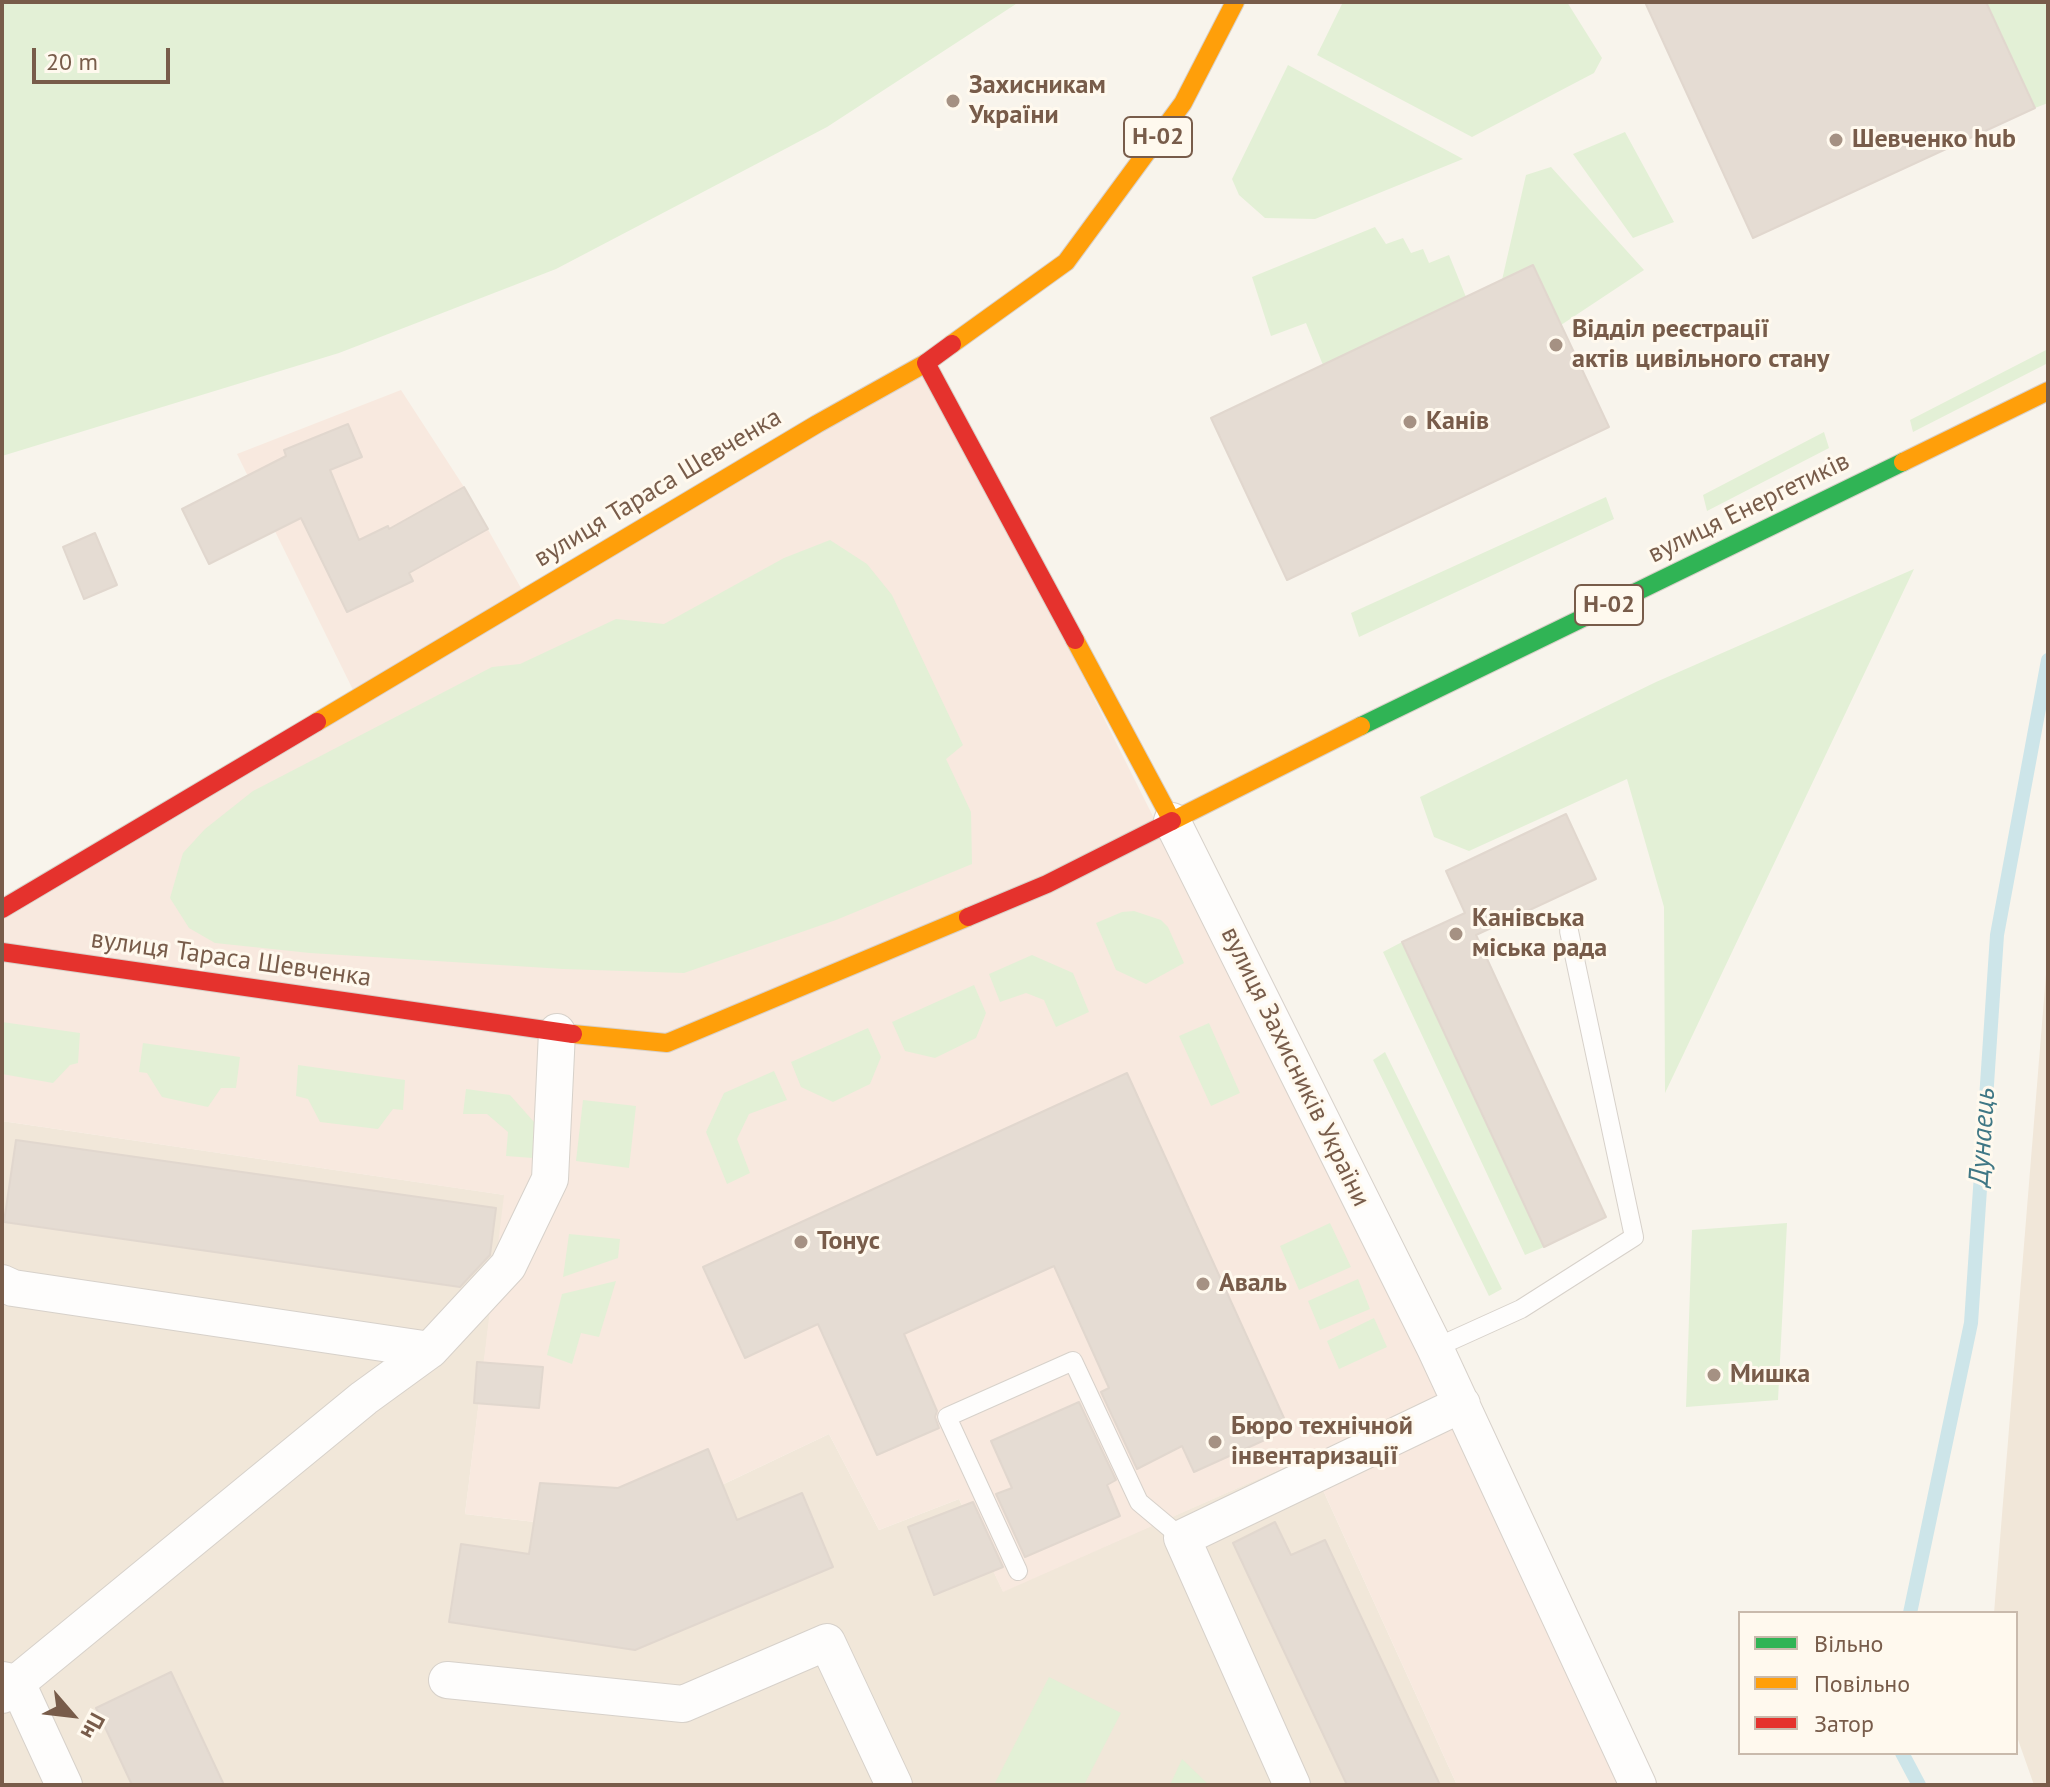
<!DOCTYPE html>
<html>
<head>
<meta charset="utf-8">
<style>
	body { margin:0 }
	#map { position:relative; width:2050px; height:1787px; overflow:hidden; background:#f8f4ec; font-family:"PT Sans",sans-serif }
	canvas { display:block }
	.frame { position:absolute; inset:0; border:4px solid #785c4a; pointer-events:none }
	.legend { position:absolute; left:1738px; top:1611px; width:280px; height:144px; box-sizing:border-box; background:#fff9ee; border:2px solid #c9baac; margin:0; padding:10px 14px; list-style:none; font-size:24px; color:#785c4a }
	.legend li { display:flex; align-items:center; gap:16px; height:40px }
	.legend b { width:40px; border:2px solid #c9baac }
	.north { position:absolute; left:32px; top:1675px; width:80px; height:80px; -webkit-text-stroke:6px #fff9ee; paint-order:stroke; rotate:118deg; font-size:22px; font-weight:700; line-height:32px; text-align:center; color:#785c4a }
	.north::after { content:''; display:block; margin:auto; width:28px; height:36px; background:#785c4a; clip-path:polygon(50% 0,100% 100%,50% 72%,0 100%) }
	.scale { position:absolute; left:32px; top:48px; width:138px; height:36px; box-sizing:border-box; border:4px solid #785c4a; border-top:0; padding-left:10px; font-size:24px; line-height:28px; white-space:nowrap; color:#785c4a; -webkit-text-stroke:6px #fff9ee; paint-order:stroke }
</style>
</head>
<body>
<div id="map">
<canvas width="2050" height="1787"></canvas>
<div class="frame"></div>
<ul class="legend">
<li><b style="height:10px;background:#30b455"></b>Вільно</li>
<li><b style="height:10px;background:#ff9f0a"></b>Повільно</li>
<li><b style="height:10px;background:#e5322d"></b>Затор</li>
</ul>
<div class="north">Пн</div>
<div class="scale">20 m</div>
</div>
<script>
const g = document.querySelector('canvas').getContext('2d');
g.lineJoin = 'round';
function fillPath(path, color) { g.fillStyle = color; g.fill(path, 'evenodd'); }
const shape = rows => new Path2D(rows.map(r => 'M' + r).join(''));
function strokePath(path, color, width, dash) { g.strokeStyle = color; g.lineWidth = width; g.lineCap = dash ? 'butt' : 'round'; g.setLineDash(dash || []); g.stroke(path); }
function drawText(font, color, halo, rows, align = 'center') {
  g.font = font + ' "PT Sans",sans-serif'; g.lineWidth = 6; g.setLineDash([]); g.textBaseline = 'middle'; g.strokeStyle = halo; g.fillStyle = color; for (const [text, x, y, turn = 0] of rows) {
    g.save(); g.translate(x, y); g.rotate((+turn || 0) * Math.PI / 180); g.textAlign = isNaN(turn) ? turn : align; if (halo) g.strokeText(text, 0, 0); g.fillText(text, 0, 0); g.restore();
  }
}
const residential = shape([
	[2048,950,2048,1785,2034,1785,2016,1734,2016,1613,1994,1613],
	[2,1121,505,1195,465,1514,623,1532,829,1434,879,1530,959,1499,1003,1591,1308,1457,1457,1785,2,1785]
]);
const commercial = shape([
	[926,363,1638,1785,1457,1785,1308,1457,1003,1592,959,1499,879,1530,829,1434,623,1532,465,1514,504,1195,2,1121,2,909,357,698,237,454,401,390,464,487,526,597]
]);
const green = shape([
	[2,2,1019,2,827,127,556,269,339,353,2,456],
	[1343,2,1567,2,1602,58,1594,73,1472,137,1317,55],
	[1986,2,2048,2,2048,103,2035,108],
	[1288,65,1463,159,1315,219,1265,218,1239,195,1232,179],
	[1625,132,1674,222,1633,238,1573,154],
	[1551,167,1644,270,1561,325,1533,265,1502,280,1526,175],
	[1375,227,1386,244,1403,238,1411,253,1423,249,1429,263,1449,255,1466,297,1323,365,1306,323,1271,336,1252,277],
	[2048,349,2048,363,1913,432,1910,420],
	[1824,432,1829,448,1707,511,1703,495],
	[1606,497,1614,519,1359,637,1351,613],
	[830,540,867,564,892,595,963,745,946,759,971,812,972,864,836,920,684,973,563,969,310,953,215,943,189,928,170,898,183,853,205,829,253,791,492,667,520,664,616,619,664,624,784,558],
	[1914,569,1665,1093,1664,907,1627,779,1469,851,1434,837,1420,797,1656,682],
	[1134,911,1161,920,1168,927,1184,963,1146,984,1116,970,1096,923,1122,912],
	[1402,942,1544,1247,1525,1255,1383,952],
	[1032,955,1073,973,1089,1012,1056,1027,1044,1000,1026,993,1000,1002,989,974],
	[974,985,986,1013,976,1038,935,1058,905,1051,892,1022],
	[2,1022,80,1033,78,1063,70,1065,53,1083,2,1074],
	[1209,1023,1240,1093,1211,1106,1179,1036],
	[868,1028,881,1057,870,1084,833,1102,801,1087,791,1062],
	[143,1043,240,1057,236,1088,221,1088,208,1107,162,1097,147,1073,139,1072],
	[1385,1052,1502,1289,1489,1296,1373,1060],
	[298,1065,405,1080,403,1110,393,1109,378,1129,320,1122,308,1099,296,1096],
	[774,1071,787,1100,749,1114,737,1139,750,1173,727,1184,706,1132,724,1093],
	[466,1089,510,1095,534,1122,533,1158,506,1156,508,1132,487,1114,463,1114],
	[583,1100,636,1106,629,1168,576,1161],
	[1330,1223,1351,1267,1299,1290,1280,1246],
	[1787,1223,1778,1400,1686,1407,1692,1230],
	[569,1234,620,1239,618,1258,563,1277],
	[1358,1279,1370,1309,1320,1330,1308,1301],
	[616,1281,599,1337,581,1333,572,1364,547,1355,562,1294],
	[1374,1318,1387,1347,1339,1369,1327,1341],
	[1049,1677,1121,1713,1084,1785,994,1785],
	[1182,1759,1209,1785,1170,1785]
]);
const stream = shape([
	[1910,1613,1971,1323,1997,935,2048,660],
	[1902,1753,1919,1785]
]);
const building = shape([
	[1645,2,1986,2,2035,108,1753,238,1645,2],
	[1533,265,1609,427,1287,580,1211,418,1533,265],
	[348,424,362,457,330,470,359,540,388,526,389,529,464,487,488,529,409,573,413,581,347,612,301,518,209,564,182,509,286,456,284,450,348,424],
	[95,533,117,585,84,599,63,547,95,533],
	[1566,814,1596,879,1476,935,1606,1217,1544,1247,1402,942,1465,913,1446,871,1566,814],
	[1127,1073,1289,1429,1194,1472,1182,1446,1137,1469,1101,1392,1109,1388,1054,1266,904,1334,937,1411,935,1417,939,1428,877,1455,818,1324,745,1358,703,1267,1127,1073],
	[16,1140,496,1208,490,1255,460,1287,4,1222,16,1140],
	[477,1362,543,1367,539,1408,474,1403,477,1362],
	[1079,1402,1116,1480,1107,1485,1120,1516,1025,1557,996,1494,1012,1488,991,1441,1079,1402],
	[708,1449,737,1520,802,1493,833,1567,635,1650,449,1622,461,1544,529,1554,540,1483,618,1488,708,1449],
	[973,1502,1003,1567,934,1595,908,1527,973,1502],
	[1275,1522,1291,1555,1325,1540,1440,1785,1347,1785,1233,1543,1275,1522],
	[171,1672,224,1785,132,1785,96,1708,171,1672]
]);
const lane = shape([
	[1435,1348,1521,1309,1634,1237,1569,931],
	[1018,1571,947,1417,1073,1361,1139,1502,1182,1538]
]);
const street = shape([
	[1172,821,1435,1348,1638,1785],
	[2,1283,13,1288,430,1350,508,1266,550,1179,557,1032],
	[2,1680,17,1683,64,1785],
	[447,1680,683,1704,827,1642,894,1785],
	[2,1695,364,1398,430,1350],
	[1292,1785,1182,1538,1462,1404]
]);
const fast = shape([
	[1361,726,1903,462]
]);
const slow = shape([
	[952,344,1066,262,1183,103,1235,2],
	[1903,462,2048,391],
	[1075,640,1172,821,1361,726],
	[317,722,817,424,926,363],
	[573,1034,667,1043,968,917]
]);
const jam = shape([
	[952,344,926,363,1075,640],
	[2,909,317,722],
	[968,917,1047,884,1172,821],
	[2,952,573,1034]
]);
const markers = [
	[953,101,8,"#a59183"],
	[1836,140,8,"#a59183"],
	[1556,345,8,"#a59183"],
	[1410,422,8,"#a59183"],
	[1456,934,8,"#a59183"],
	[801,1242,8,"#a59183"],
	[1203,1284,8,"#a59183"],
	[1714,1375,8,"#a59183"],
	[1215,1442,8,"#a59183"]
];
const shields = [
	[1158,137,68],
	[1609,605,68]
];
const shieldNames = [
	["Н-02",1158,137],
	["Н-02",1609,605]
];
const poiNames = [
	["Захисникам",969,86],
	["України",969,116],
	["Шевченко hub",1852,140],
	["Відділ реєстрації",1572,330],
	["актів цивільного стану",1572,360],
	["Канів",1426,422],
	["Канівська",1472,919],
	["міська рада",1472,949],
	["Тонус",817,1242],
	["Аваль",1219,1284],
	["Мишка",1730,1375],
	["Бюро технічной",1231,1427],
	["інвентаризації",1231,1457]
];
const streetNames = [
	["вулиця Тараса Шевченка",658,488,-31],
	["вулиця Енергетиків",1749,508,-26],
	["вулиця Тараса Шевченка",231,959,8],
	["вулиця Захисників України",1295,1067,64]
];
const waterNames = [
	["Дунаець",1983,1137,-86]
];
fillPath(residential, '#f1e7d9');
fillPath(commercial, '#f8e9df');
fillPath(green, '#e3f0d6');
strokePath(stream, '#cde5e9', 14);
fillPath(building, '#e5dcd3');
strokePath(building, '#e1d7ce', 2);
strokePath(lane, '#d7d1ca', 20);
strokePath(street, '#d7d1ca', 38);
strokePath(fast, '#d8d0c8', 20);
strokePath(slow, '#d8d0c8', 20);
strokePath(jam, '#d8d0c8', 20);
strokePath(lane, '#fefdfc', 18);
strokePath(street, '#fefdfc', 36);
strokePath(fast, '#30b455', 18);
strokePath(slow, '#ff9f0a', 18);
strokePath(jam, '#e5322d', 18);
for (const [x, y, r, color] of markers) { const dot = new Path2D(); dot.arc(x, y, r, 0, 2 * Math.PI); g.fillStyle = color; g.fill(dot); strokePath(dot, '#fff9ee', 3); }
for (const [x, y, w] of shields) { const box = new Path2D(); box.roundRect(x - w / 2, y - 20, w, 40, 6); g.fillStyle = '#fff9ee'; g.fill(box); strokePath(box, '#785c4a', 2); }
drawText('bold 24px', '#785c4a', null, shieldNames);
drawText('bold 26px', '#785c4a', '#fff9ee', poiNames, 'left');
drawText('26px', '#785c4a', '#fff9ee', streetNames);
drawText('italic 28px', '#3f7785', '#fff9ee', waterNames);
</script>
</body>
</html>
